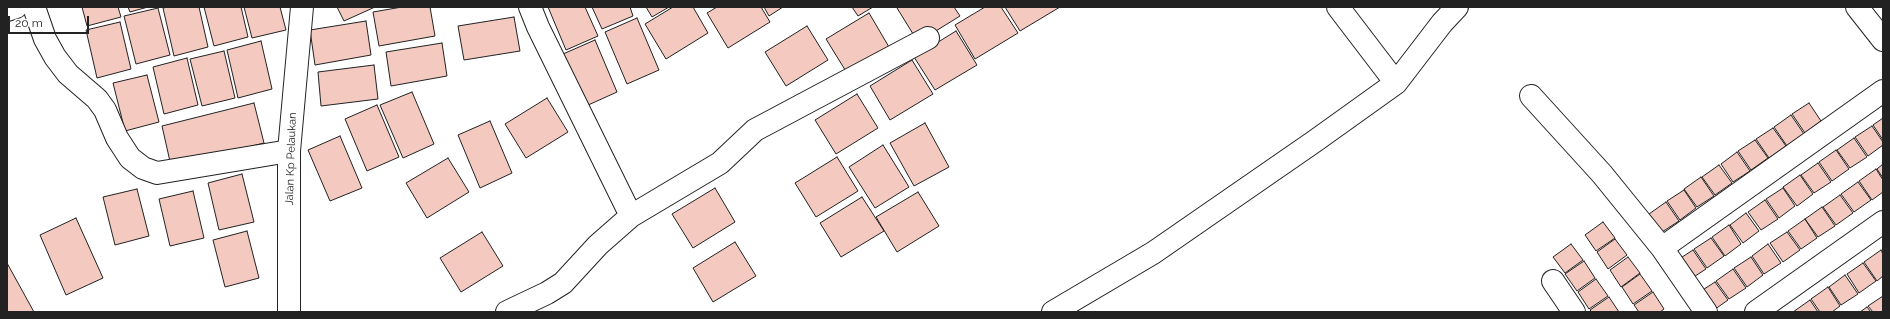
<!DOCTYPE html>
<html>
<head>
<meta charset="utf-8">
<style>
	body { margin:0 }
	#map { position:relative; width:1890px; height:319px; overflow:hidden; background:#fff; font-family:Raleway,sans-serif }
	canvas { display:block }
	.frame { position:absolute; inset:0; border:8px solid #222; pointer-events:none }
	.scale { position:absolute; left:8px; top:16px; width:81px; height:18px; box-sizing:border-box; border:2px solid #222; border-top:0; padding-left:5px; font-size:12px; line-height:14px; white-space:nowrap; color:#222; -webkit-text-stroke:3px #fff; paint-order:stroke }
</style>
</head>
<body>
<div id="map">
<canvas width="1890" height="319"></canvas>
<div class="frame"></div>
<div class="scale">20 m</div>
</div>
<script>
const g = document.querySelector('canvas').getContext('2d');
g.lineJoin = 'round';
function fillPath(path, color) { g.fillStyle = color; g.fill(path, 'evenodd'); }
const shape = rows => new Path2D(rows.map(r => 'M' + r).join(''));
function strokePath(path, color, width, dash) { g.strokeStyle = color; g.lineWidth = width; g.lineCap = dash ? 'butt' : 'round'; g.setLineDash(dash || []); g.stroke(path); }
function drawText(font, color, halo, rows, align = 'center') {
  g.font = font + ' Raleway,sans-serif'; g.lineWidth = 3; g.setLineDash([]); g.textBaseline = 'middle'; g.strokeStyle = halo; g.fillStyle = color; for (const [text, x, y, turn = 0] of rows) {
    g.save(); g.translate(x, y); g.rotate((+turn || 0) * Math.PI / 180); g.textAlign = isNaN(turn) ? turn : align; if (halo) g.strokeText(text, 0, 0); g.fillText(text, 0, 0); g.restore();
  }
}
const building = shape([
	[82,7,118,7,121,17,87,26,82,7],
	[128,7,148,7,130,12,128,7],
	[168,7,199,7,208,47,174,56,163,8,168,7],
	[204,7,241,7,248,37,214,46,204,7],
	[244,7,280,7,286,30,252,38,244,7],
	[337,7,375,7,344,21,337,7],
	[402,7,430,7,435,36,379,46,373,12,402,7],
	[548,7,585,7,598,36,566,50,548,7],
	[592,7,630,7,633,16,602,29,592,7],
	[646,7,669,7,652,17,646,7],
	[673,7,693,7,708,33,666,59,645,24,673,7],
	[717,7,761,7,770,22,728,48,707,13,717,7],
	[764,7,783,7,769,16,764,7],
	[852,7,873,7,858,16,852,7],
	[899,7,954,7,960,16,918,42,897,8,899,7],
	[985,7,1001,7,1018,33,975,59,955,25,985,7],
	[1005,7,1060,7,1020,31,1005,7],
	[158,8,170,55,136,64,124,16,158,8],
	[869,13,889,47,847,73,826,39,869,13],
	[514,17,520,51,464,60,458,26,514,17],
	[637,18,659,70,627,84,605,32,637,18],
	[366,21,371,55,315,65,310,30,366,21],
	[120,22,131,69,97,78,86,30,120,22],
	[807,26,828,60,786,86,765,52,807,26],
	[956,31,977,65,935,90,914,57,956,31],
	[595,40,617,92,586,106,563,54,595,40],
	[261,41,272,89,238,98,227,50,261,41],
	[442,43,447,76,391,86,386,52,442,43],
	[224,51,235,98,202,106,190,59,224,51],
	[187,58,198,105,164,114,153,67,187,58],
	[912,60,933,94,890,120,870,86,912,60],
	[374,65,378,99,321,106,318,72,374,65],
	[147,75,159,122,125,131,113,83,147,75],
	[412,92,434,144,403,158,380,105,412,92],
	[857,94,878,128,836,154,815,120,857,94],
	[547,98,568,132,526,158,505,124,547,98],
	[254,103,264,143,171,166,162,126,254,103],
	[1809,103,1821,121,1805,133,1792,114,1809,103],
	[377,105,399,157,367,171,345,119,377,105],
	[1791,115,1804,134,1787,146,1774,127,1791,115],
	[1883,118,1883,140,1873,125,1883,118],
	[490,121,512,173,480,188,458,135,490,121],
	[925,123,949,167,914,186,890,143,925,123],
	[1872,126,1883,142,1883,145,1868,156,1855,137,1872,126],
	[1773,128,1786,146,1769,158,1756,139,1773,128],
	[340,136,362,188,330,201,308,150,340,136],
	[1854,138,1867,157,1850,168,1837,150,1854,138],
	[1755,140,1768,158,1751,170,1738,151,1755,140],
	[883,145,909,187,875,208,849,167,883,145],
	[1836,150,1849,169,1832,181,1819,162,1836,150],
	[1737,152,1750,171,1733,182,1721,164,1737,152],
	[837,157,858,191,816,217,795,183,837,157],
	[448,158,469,192,427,218,406,183,448,158],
	[1818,163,1831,182,1814,193,1801,175,1818,163],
	[1883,164,1883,178,1877,169,1883,164],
	[1719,165,1732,183,1715,195,1702,177,1719,165],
	[1876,169,1883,180,1883,192,1872,200,1859,181,1876,169],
	[242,174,254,222,219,230,208,183,242,174],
	[1800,175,1813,194,1797,206,1783,187,1800,175],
	[1701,177,1714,196,1697,207,1684,189,1701,177],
	[1858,182,1871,200,1854,212,1841,194,1858,182],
	[715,188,735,222,693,248,672,214,715,188],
	[1783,188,1795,206,1779,218,1766,199,1783,188],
	[137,189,149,236,115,245,103,197,137,189],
	[1684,190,1696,208,1680,220,1667,201,1684,190],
	[193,191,204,238,170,246,159,199,193,191],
	[918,192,939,226,897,252,876,217,918,192],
	[1840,195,1853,213,1836,225,1823,207,1840,195],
	[862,197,884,231,841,257,820,223,862,197],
	[1765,200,1778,219,1761,230,1748,212,1765,200],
	[1666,202,1679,221,1662,232,1649,214,1666,202],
	[1822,207,1835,226,1818,237,1805,219,1822,207],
	[1746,213,1759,231,1743,243,1730,225,1746,213],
	[76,218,103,278,66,295,40,235,76,218],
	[1805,219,1817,238,1801,249,1788,231,1805,219],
	[1603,222,1615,238,1596,251,1585,235,1603,222],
	[1729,225,1741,244,1725,256,1712,237,1729,225],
	[247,231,259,278,225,287,213,240,247,231],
	[482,232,503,266,461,292,440,258,482,232],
	[1787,232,1800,250,1783,262,1770,243,1787,232],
	[1711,238,1724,256,1707,268,1694,249,1711,238],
	[1615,239,1627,255,1608,269,1597,252,1615,239],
	[735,242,756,276,713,302,693,268,735,242],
	[1571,244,1583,260,1565,273,1553,257,1571,244],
	[1768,244,1781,263,1764,274,1752,256,1768,244],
	[1693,250,1706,269,1689,280,1676,261,1693,250],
	[1881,250,1883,254,1883,276,1877,281,1864,262,1881,250],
	[1628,257,1640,273,1621,287,1610,270,1628,257],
	[1751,257,1763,275,1747,287,1734,268,1751,257],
	[1584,261,1595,278,1577,291,1565,274,1584,261],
	[7,263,34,312,7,312,7,263],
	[1863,263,1876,281,1859,293,1847,274,1863,263],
	[1733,269,1746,288,1729,299,1716,281,1733,269],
	[1640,274,1652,291,1633,304,1622,287,1640,274],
	[1845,275,1858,294,1841,305,1829,287,1845,275],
	[1596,279,1608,296,1589,309,1578,292,1596,279],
	[1715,282,1728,300,1711,312,1698,293,1715,282],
	[1828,287,1840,306,1832,312,1820,312,1811,299,1828,287],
	[1653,292,1664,309,1660,312,1639,312,1634,305,1653,292],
	[1883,296,1883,312,1873,312,1868,306,1883,296],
	[1609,297,1619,312,1592,312,1590,310,1609,297],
	[1810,300,1818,312,1793,312,1810,300],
	[1867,307,1871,312,1860,312,1867,307]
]);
const minor = shape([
	[34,7,45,39,55,57,68,74,97,99,105,110,117,138,130,158,143,168,157,173,289,151],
	[530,7,538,27,631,216],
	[1338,7,1396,83],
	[1857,7,1883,40],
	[7,10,16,7],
	[1531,96,1602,174,1662,248,1706,312],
	[1662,248,1883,91],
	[1553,281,1574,312],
	[507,312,547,293,563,283,598,245,631,216,720,163,755,130,928,38],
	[1053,312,1153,253,1315,141,1396,83,1442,23,1457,7],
	[1756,312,1883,222]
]);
const tertiary = shape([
	[289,312,289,151,302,7]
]);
const streetNames = [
	["Jalan Kp Pelaukan",291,159,-88]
];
fillPath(building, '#f3c9c0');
strokePath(building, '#222', 1);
strokePath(minor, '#222', 24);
strokePath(tertiary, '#222', 24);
strokePath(minor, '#fff', 22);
strokePath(tertiary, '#fff', 22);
drawText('11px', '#222', '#fff', streetNames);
</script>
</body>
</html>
